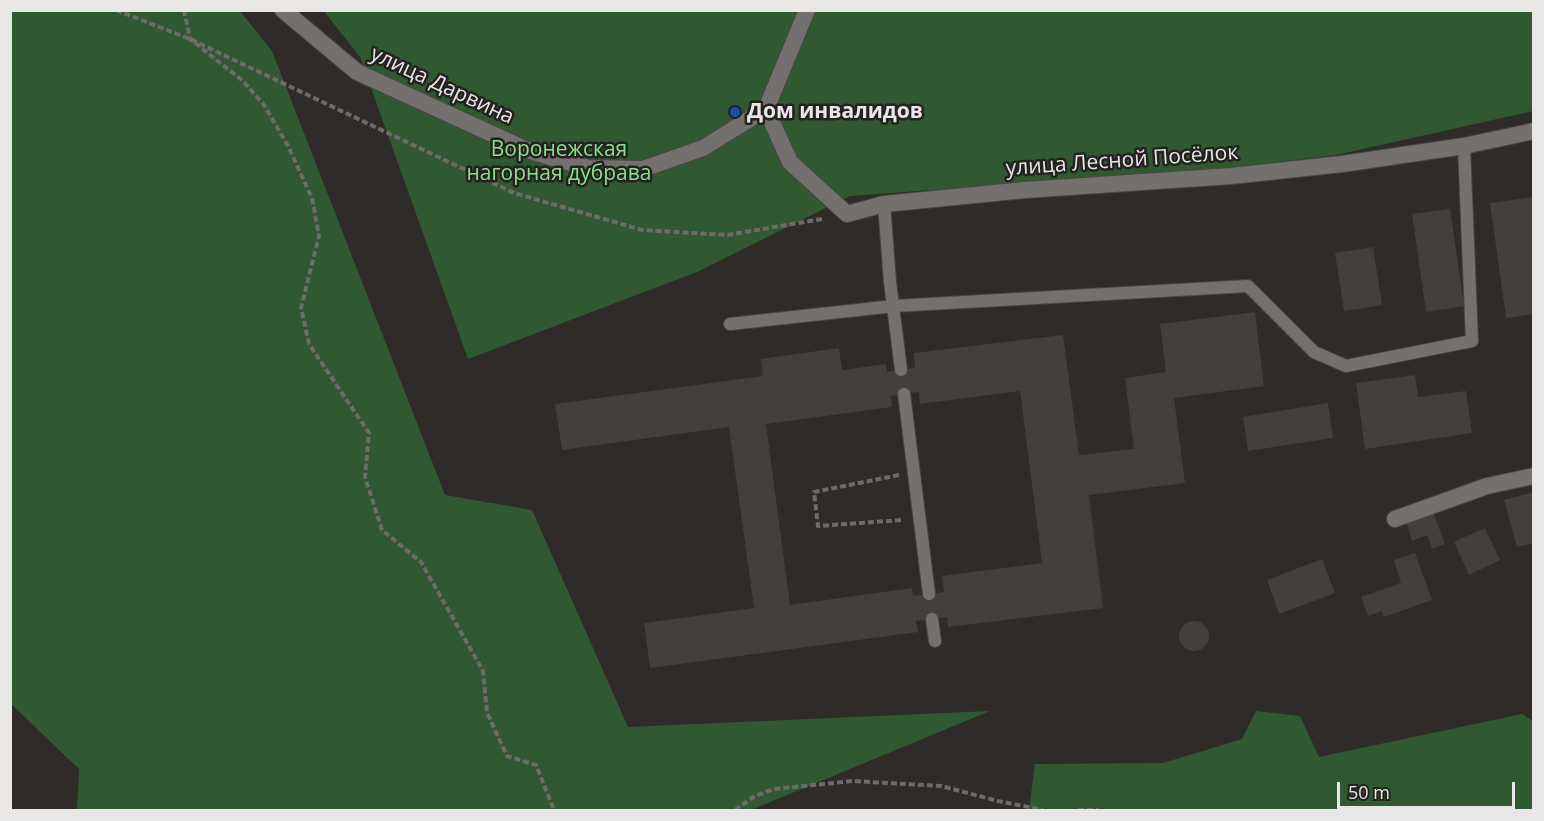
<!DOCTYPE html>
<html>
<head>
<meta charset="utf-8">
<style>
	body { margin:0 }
	#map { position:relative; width:1544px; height:821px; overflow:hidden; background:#2e2b29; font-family:"Open Sans",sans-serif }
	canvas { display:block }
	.frame { position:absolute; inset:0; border:12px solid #e9e7e6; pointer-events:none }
	.scale { position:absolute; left:1337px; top:782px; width:178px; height:27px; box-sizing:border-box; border:3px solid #e9e7e6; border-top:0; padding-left:8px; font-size:18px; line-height:21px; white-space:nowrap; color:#e9e7e6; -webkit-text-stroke:4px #242220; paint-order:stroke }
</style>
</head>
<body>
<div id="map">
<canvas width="1544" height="821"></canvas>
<div class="frame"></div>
<div class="scale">50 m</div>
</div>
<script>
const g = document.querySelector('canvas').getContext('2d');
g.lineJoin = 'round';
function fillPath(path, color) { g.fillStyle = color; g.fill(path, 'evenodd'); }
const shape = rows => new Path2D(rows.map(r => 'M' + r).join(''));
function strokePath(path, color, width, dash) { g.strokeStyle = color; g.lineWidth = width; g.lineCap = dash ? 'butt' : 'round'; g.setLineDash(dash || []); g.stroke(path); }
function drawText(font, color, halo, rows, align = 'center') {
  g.font = font + ' "Open Sans",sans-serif'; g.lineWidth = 5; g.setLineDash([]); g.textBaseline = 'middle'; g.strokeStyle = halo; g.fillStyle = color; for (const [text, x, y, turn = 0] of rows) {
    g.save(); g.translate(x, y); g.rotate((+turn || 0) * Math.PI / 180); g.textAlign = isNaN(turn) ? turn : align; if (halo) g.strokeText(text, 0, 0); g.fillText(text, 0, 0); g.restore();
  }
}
const green = shape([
	[10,11,240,11,272,51,445,495,532,510,628,727,990,711,751,810,77,810,79,769,11,704],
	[324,11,1533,11,1533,111,1336,155,1215,169,850,196,697,272,468,359,360,57],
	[1256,711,1300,716,1319,757,1522,714,1533,721,1533,810,1029,810,1035,764,1163,763,1242,739]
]);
const building = shape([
	[1534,197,1534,314,1506,318,1490,203],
	[1450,209,1464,306,1426,312,1412,214],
	[1373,247,1382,305,1344,311,1335,253],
	[1255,312,1264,386,1174,398,1185,483,1089,495,1103,608,948,627,947,617,916,621,918,632,650,668,644,623,754,608,729,427,562,450,555,404,763,376,761,359,839,348,842,370,886,364,887,372,915,368,914,353,1063,335,1079,455,1134,449,1125,378,1166,372,1160,324],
	[1020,391,1042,563,942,576,944,592,913,596,912,588,790,605,766,424,892,407,891,396,919,392,920,404],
	[1415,375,1418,397,1466,391,1472,433,1365,449,1356,383],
	[1328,403,1333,438,1248,451,1243,417],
	[1534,492,1534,543,1517,547,1504,500],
	[1432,509,1445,544,1432,549,1427,535,1412,541,1405,518],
	[1485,528,1500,560,1469,575,1454,542],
	[1415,553,1432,600,1384,617,1382,611,1368,616,1361,597,1401,583,1394,560],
	[1322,559,1335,593,1279,614,1267,580],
	'1179 636a15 15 0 1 1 30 0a15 15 0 1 1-30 0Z'
]);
const path = shape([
	[116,10,190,39,514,193,642,230,728,235,822,219],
	[184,10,190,39,243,81,264,105,288,146,312,198,319,236,301,308,309,344,369,433,365,477,382,530,421,562,483,671,487,713,507,756,536,765,554,810],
	[899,475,814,492,818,526,902,520],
	[735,810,755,796,774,789,853,781,941,786,998,801,1043,810],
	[1078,810,1099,810]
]);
const service = shape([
	[884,204,890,282,901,370],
	[730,324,894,306,1248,286,1314,352,1346,366,1472,341,1464,146],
	[904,394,929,594],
	[932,619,935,641]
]);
const minor = shape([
	[283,10,357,72,527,150,588,168,643,169,703,148,766,109,807,10],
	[766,109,790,162,847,214,884,204,1025,190,1231,176,1342,164,1464,146,1534,131],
	[1395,519,1487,486,1534,476]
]);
const markers = [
	[735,112,6,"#1a4fb4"]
];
const streetNames = [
	["улица Дарвина",442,86,25],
	["улица Лесной Посёлок",1122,161,-4]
];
const poiNames = [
	["Дом инвалидов",747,112]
];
const parkNames = [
	["Воронежская",559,150],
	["нагорная дубрава",559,174]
];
fillPath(green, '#315931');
fillPath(building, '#423f3d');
strokePath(service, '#494745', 14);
strokePath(minor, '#494745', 18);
strokePath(path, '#6e6b69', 4, [6, 3]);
strokePath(service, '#73706e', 12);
strokePath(minor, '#73706e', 16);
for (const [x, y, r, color] of markers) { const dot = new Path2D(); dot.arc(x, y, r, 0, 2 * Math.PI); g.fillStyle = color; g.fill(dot); strokePath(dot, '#242220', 2); }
drawText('21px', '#e9e7e6', '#242220', streetNames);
drawText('bold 21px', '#e9e7e6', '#242220', poiNames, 'left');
drawText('21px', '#87e387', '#242220', parkNames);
</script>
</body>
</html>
